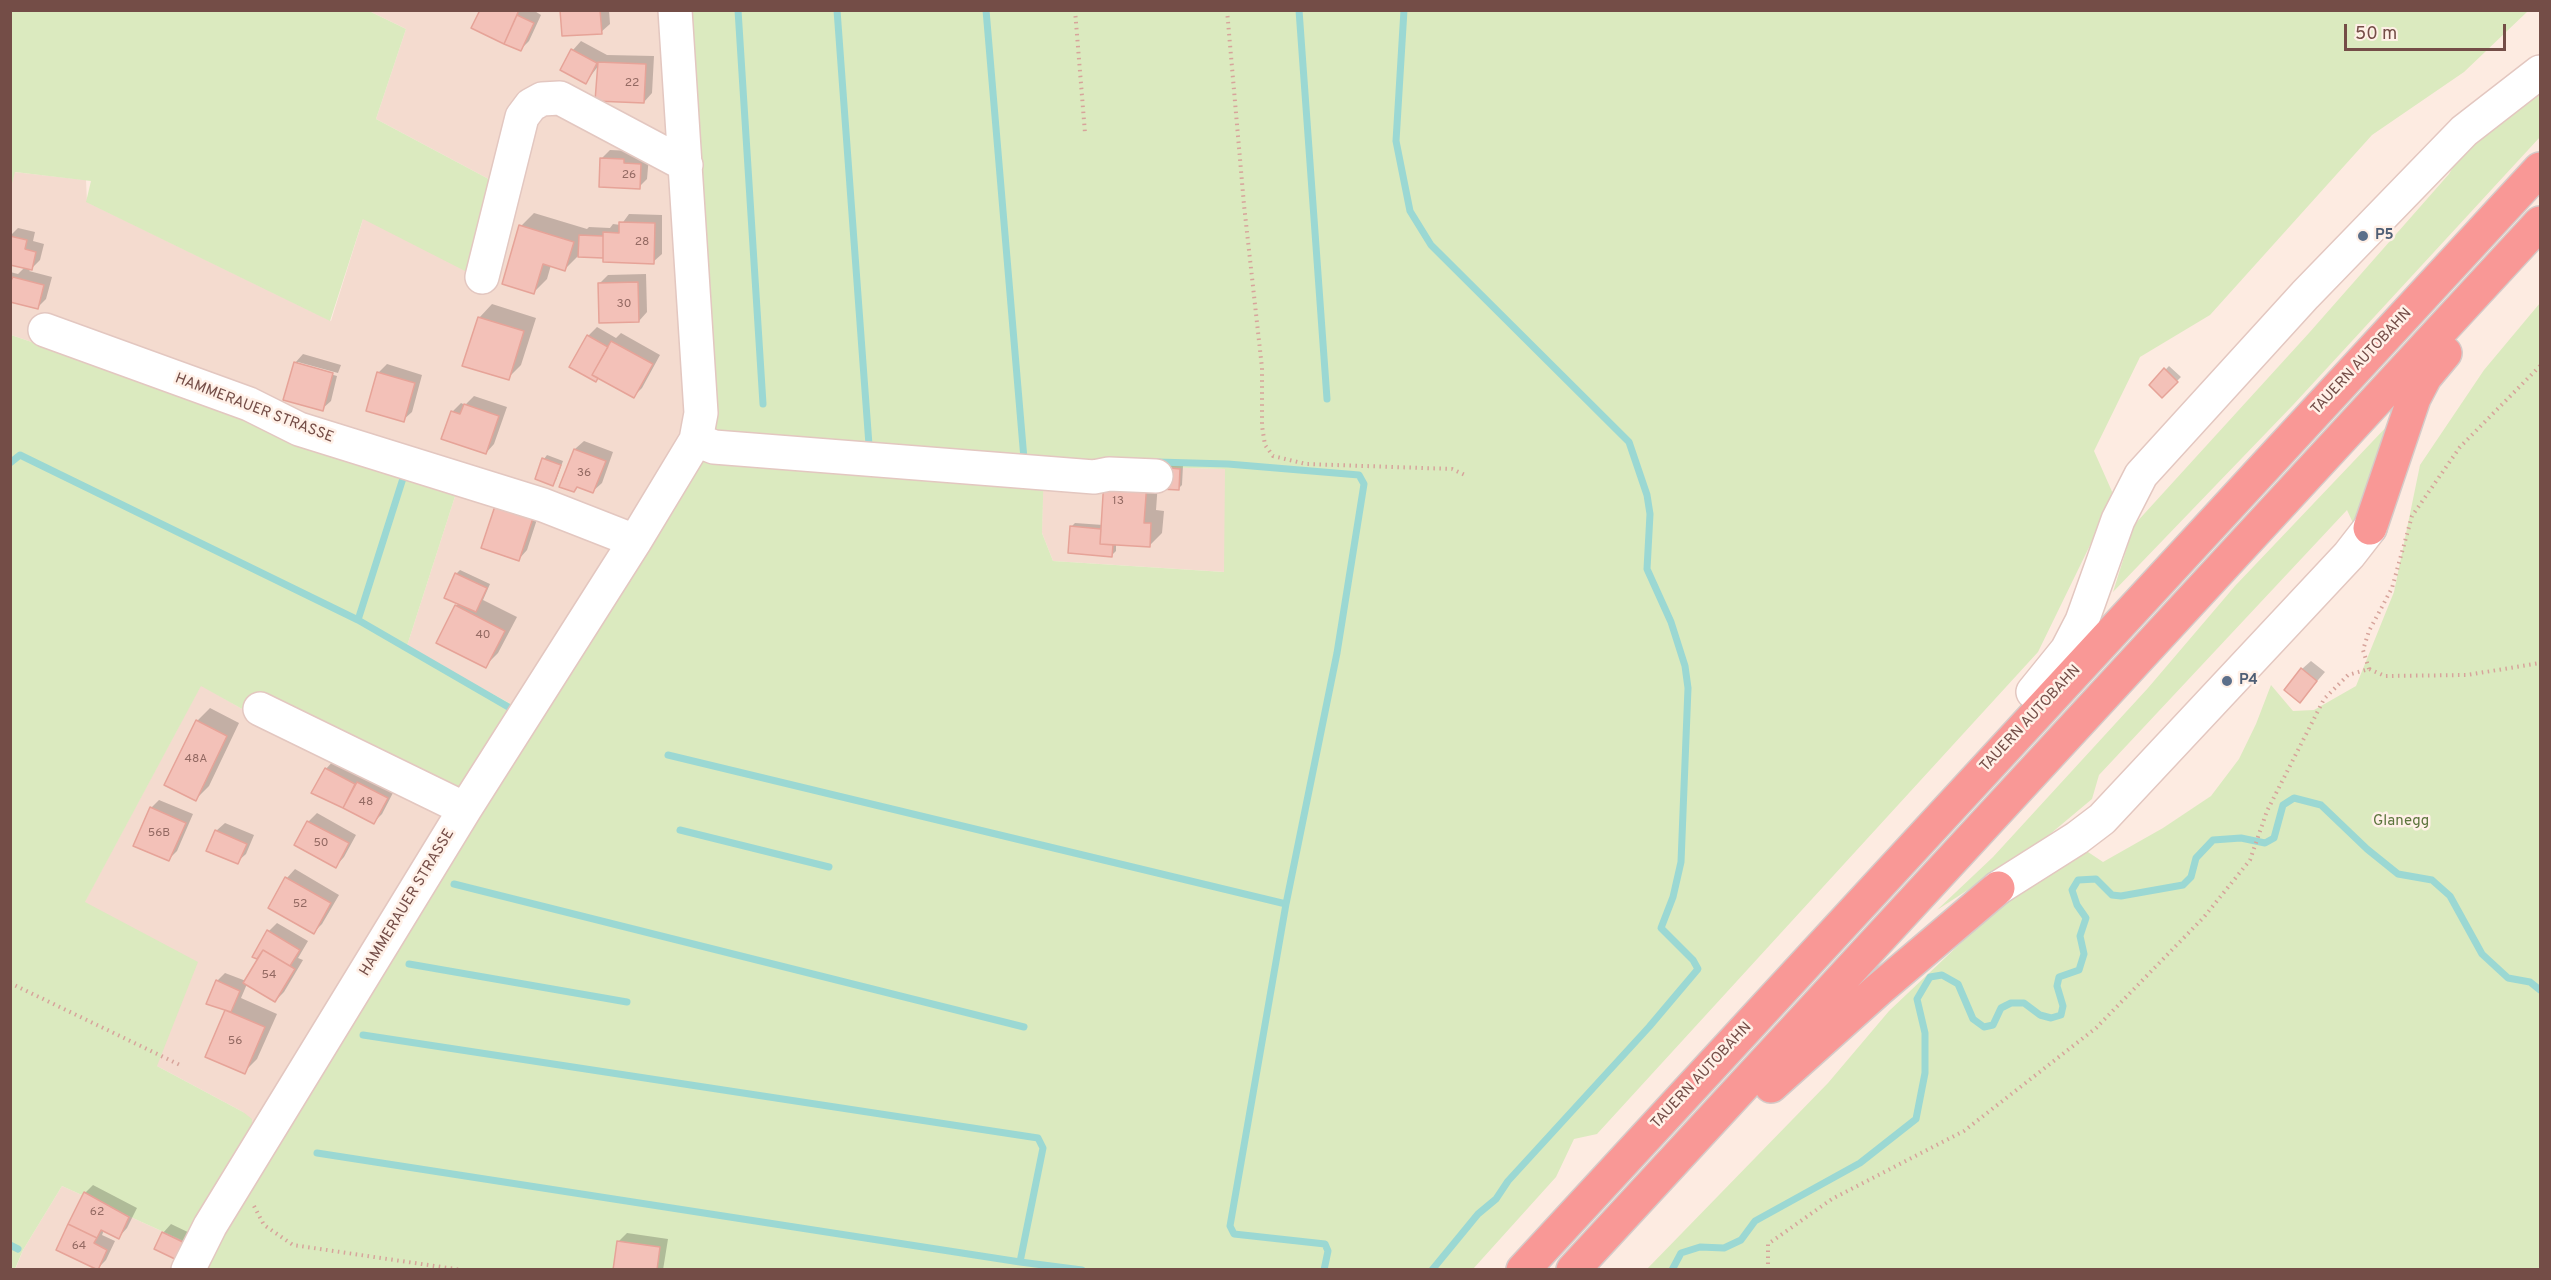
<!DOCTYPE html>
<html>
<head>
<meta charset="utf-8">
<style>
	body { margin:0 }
	#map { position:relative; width:2551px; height:1280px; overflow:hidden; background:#fdebe1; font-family:Overpass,sans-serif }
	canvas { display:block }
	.frame { position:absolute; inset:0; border:12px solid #744d47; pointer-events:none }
	.scale { position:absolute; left:2344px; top:24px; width:162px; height:27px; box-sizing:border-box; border:3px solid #744d47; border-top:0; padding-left:8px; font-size:18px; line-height:21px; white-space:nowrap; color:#744d47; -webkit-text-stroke:4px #fff0e7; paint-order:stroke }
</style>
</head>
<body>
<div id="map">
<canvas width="2551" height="1280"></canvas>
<div class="frame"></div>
<div class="scale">50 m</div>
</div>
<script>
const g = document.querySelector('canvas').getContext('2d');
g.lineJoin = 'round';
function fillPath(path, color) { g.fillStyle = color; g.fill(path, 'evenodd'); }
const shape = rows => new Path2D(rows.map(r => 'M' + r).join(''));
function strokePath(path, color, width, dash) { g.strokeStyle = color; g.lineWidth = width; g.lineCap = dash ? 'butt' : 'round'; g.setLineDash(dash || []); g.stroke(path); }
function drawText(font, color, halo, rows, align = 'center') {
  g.font = font + ' Overpass,sans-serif'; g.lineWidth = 5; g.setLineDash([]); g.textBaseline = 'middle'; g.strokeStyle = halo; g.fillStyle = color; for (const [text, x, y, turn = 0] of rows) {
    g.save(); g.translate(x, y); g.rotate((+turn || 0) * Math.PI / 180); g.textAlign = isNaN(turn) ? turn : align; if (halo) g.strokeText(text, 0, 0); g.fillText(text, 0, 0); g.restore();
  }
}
const residential = shape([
	[369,11,663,11,686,429,517,707,406,649,458,487,11,335,10,187,14,172,86,180,87,202,331,321,363,219,498,184,376,119,406,29],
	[1043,464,1225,469,1225,572,1053,561,1042,533],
	[201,685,244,710,463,796,252,1132,243,1112,157,1066,84,903],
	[62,1186,186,1242,176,1269,15,1270,23,1250]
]);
const green = shape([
	[11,10,369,11,406,29,376,119,498,184,475,265,465,271,363,219,330,321,86,202,91,181,15,172,11,187],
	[677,11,2528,11,2464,72,2372,135,2210,315,2140,357,2094,451,2114,496,2038,652,1597,1134,1574,1139,1556,1177,1473,1269,200,1270,711,439],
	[1044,464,1225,469,1224,572,1053,561,1042,533],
	[2540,90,2540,137,2293,405,2113,592,2134,525,2309,333,2449,174,2468,141,2482,139],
	[2540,303,2540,1269,1646,1270,1828,1083,1889,1011,1983,922,2037,879,2085,850,2103,862,2163,828,2211,796,2239,759,2256,724,2271,685,2293,711,2314,710,2356,686,2394,592,2420,465,2484,370],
	[11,335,458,487,406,649,517,707,463,796,244,710,201,686,85,902,198,962,157,1066,243,1112,252,1119,252,1132,186,1242,62,1186,23,1250,15,1269,11,1270],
	[2391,422,2353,523,2347,510,2099,775,2092,799,2037,845,1937,910,1993,857,2148,688,2235,586]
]);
const shadow = shape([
	[481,10,533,10,541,15,529,41,520,50,473,27],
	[562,10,609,10,610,24,601,32],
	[581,41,607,55,654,56,652,93,644,102,599,65,586,82,562,70,573,50],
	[610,150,632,151,632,155,649,156,647,179,639,187,602,158],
	[534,213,587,229,589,227,610,228,613,224,621,225,629,214,662,215,662,254,653,262,578,256,565,269,551,265,547,279,534,292,521,226],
	[18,228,35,232,33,241,44,244,40,260,29,271,52,277,46,299,38,307,10,300,10,272,18,274,25,267,10,264,10,236],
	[646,274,647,312,639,321,600,283,608,275],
	[492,304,536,318,521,365,508,378,479,318],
	[597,327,616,338,621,333,660,355,642,388,634,396,599,377,588,336],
	[303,354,341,365,338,373,298,362,298,365,337,376,331,401,322,409,295,363],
	[387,364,422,375,412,412,403,420,378,373],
	[2169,366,2181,377,2162,396,2151,385],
	[474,396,507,407,494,444,486,453,452,412,461,403,465,405],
	[584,441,613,452,602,483,593,491,579,486,574,490,575,449],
	[547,455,563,461,556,480,552,484,544,459],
	[1166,464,1183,465,1182,485,1178,489],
	[1159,469,1156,510,1164,511,1162,533,1149,546,1116,543,1116,551,1112,555,1071,527,1075,523,1103,525],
	[541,507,527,550,519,559,483,547],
	[460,570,490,584,483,600,517,617,498,653,485,666,456,606,459,603,456,574],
	[2311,661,2325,672,2300,701,2302,669],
	[210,708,239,723,209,786,196,799,197,721],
	[334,760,395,789,382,814,374,822,313,793,326,769],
	[159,800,193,814,177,851,169,859,151,808],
	[317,813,356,835,344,857,336,866,296,844,308,822],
	[225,823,254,835,246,854,237,862,216,831],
	[295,869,339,895,322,924,314,932,270,907,287,878],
	[277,923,308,941,298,958,303,960,284,992,275,1001,247,984,241,998,277,1014,257,1059,244,1072,207,1056,227,1009,217,981,225,973,246,981,259,959,254,956,269,931],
	[93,1185,137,1208,127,1228,119,1237,104,1230,102,1235,115,1241,106,1260,97,1269,85,1193],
	[171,1224,194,1235,187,1251,163,1233],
	[627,1233,668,1239,663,1270,615,1270,619,1241]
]);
const stream = shape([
	[738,10,763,404],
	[837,10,869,445],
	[986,10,1024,459],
	[1299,10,1327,399],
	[1404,10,1396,141,1410,211,1431,245,1629,442,1647,495,1650,514,1647,569,1671,622,1685,666,1688,688,1681,862,1673,897,1661,928,1693,960,1698,969,1649,1027,1508,1181,1496,1199,1478,1214,1432,1270],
	[1157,462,1228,464,1359,475,1364,484,1337,653,1286,904,1230,1226,1234,1234,1325,1244,1328,1251,1324,1270],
	[10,463,20,455,358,620,510,708],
	[358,620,405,472],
	[668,755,1286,904],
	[680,830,829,867],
	[454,884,1024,1027],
	[409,964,627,1002],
	[363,1035,1038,1138,1043,1148,1020,1262],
	[317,1153,1020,1262,1082,1270],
	[10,1245,18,1249],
	[1672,1270,1681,1253,1700,1247,1724,1248,1741,1240,1755,1221,1860,1163,1916,1119,1925,1073,1925,1033,1917,999,1930,977,1942,975,1958,984,1973,1019,1984,1027,1993,1025,2001,1008,2011,1003,2024,1003,2040,1015,2051,1018,2061,1015,2063,1006,2057,986,2059,977,2079,970,2084,954,2080,936,2086,918,2077,905,2072,890,2078,880,2096,879,2112,895,2121,896,2183,885,2191,877,2196,858,2213,840,2241,838,2265,843,2274,838,2283,805,2294,798,2321,805,2367,849,2398,874,2432,880,2450,896,2482,954,2508,978,2530,982,2540,990]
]);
const building = shape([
	[480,10,519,10,504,44,471,28,480,10],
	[560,10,600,10,602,34,562,36,560,10],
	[517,15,534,23,521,51,504,44,517,15],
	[571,49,597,63,586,84,560,70,571,49],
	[598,62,646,64,644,103,595,101,598,62],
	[600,158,624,159,624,163,641,164,640,189,599,187,600,158],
	[619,222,655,223,654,264,603,262,603,232,619,233,619,222],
	[519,225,574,242,565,271,543,264,534,294,502,284,519,225],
	[579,235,603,236,603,258,578,257,579,235],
	[10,236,27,240,25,249,36,252,32,270,10,265,10,236],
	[13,277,44,285,38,309,10,302,10,282,13,277],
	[638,282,639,322,599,323,598,283,638,282],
	[478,317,524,331,509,380,462,366,478,317],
	[587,335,608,347,592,375,598,378,596,382,569,367,587,335],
	[611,341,653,364,634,398,592,375,611,341],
	[294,362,333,373,323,411,283,400,294,362],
	[2164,368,2178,382,2162,398,2149,385,2164,368],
	[377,372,415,383,404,422,366,411,377,372],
	[464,404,499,416,486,454,441,439,451,411,460,414,464,404],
	[574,449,606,461,593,493,577,487,574,492,559,487,574,449],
	[542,458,561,465,553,486,535,479,542,458],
	[1161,467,1180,469,1179,490,1160,489,1161,467],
	[1104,479,1147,482,1144,523,1151,523,1150,547,1100,544,1104,479],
	[496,503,534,515,519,561,481,548,496,503],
	[1070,526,1101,529,1100,544,1113,545,1112,557,1068,553,1070,526],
	[455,573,487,588,476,612,444,598,455,573],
	[455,605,505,631,486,668,436,643,455,605],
	[2301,668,2317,681,2300,703,2284,690,2301,668],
	[196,720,227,736,196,801,164,785,196,720],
	[325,768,355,784,343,808,311,793,325,768],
	[357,782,388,798,374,824,343,808,357,782],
	[150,807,186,823,169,861,133,846,150,807],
	[307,821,349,843,336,868,294,845,307,821],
	[215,830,247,844,238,864,206,851,215,830],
	[285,877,331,903,314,934,268,908,285,877],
	[267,930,300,950,290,966,263,950,257,959,252,957,267,930],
	[263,950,295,969,275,1002,243,983,263,950],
	[216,980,240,991,231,1012,206,1004,216,980],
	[225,1010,265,1027,245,1074,205,1057,225,1010],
	[84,1192,129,1217,119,1239,101,1230,97,1238,68,1224,84,1192],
	[68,1224,97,1238,94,1243,107,1250,98,1270,56,1250,68,1224],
	[162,1232,187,1244,179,1261,154,1249,162,1232],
	[617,1241,660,1247,657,1270,613,1270,617,1241]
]);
const path = shape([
	[1075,10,1085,133],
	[1227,10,1244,205,1262,368,1262,426,1265,445,1273,456,1306,464,1452,469,1465,475],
	[2369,669,2363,650,2369,631,2392,588,2412,516,2460,447,2540,366],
	[10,983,180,1065],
	[254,1206,264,1225,293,1245,462,1270],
	[1768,1270,1768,1244,1832,1199,1964,1131,2096,1028,2204,917,2250,860,2267,811,2324,699,2348,675,2369,669,2385,676,2467,675,2540,663]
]);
const minor = shape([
	[482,277,522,117,531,105,542,99,560,98,686,165],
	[45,330,249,404,299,429,543,505,635,541],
	[696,440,714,447,1094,477,1109,474,1156,476],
	[2033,692,2067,650,2082,621,2118,520,2141,475,2305,295,2464,131,2540,72],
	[260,709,465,809],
	[1998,888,2077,838,2102,819,2349,555,2370,528],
	[188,1270,210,1226,465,809,635,541,696,440,701,413,675,10]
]);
const highway = shape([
	[2370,528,2414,398,2425,377,2445,353],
	[1771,1086,1878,990,1998,888],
	[1523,1270,2540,169],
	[1573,1270,2540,223]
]);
const markers = [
	[2363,236,6,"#5c6f8a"],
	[2227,681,6,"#5c6f8a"]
];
const numberNames = [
	["22",632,84],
	["26",629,176],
	["28",642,243],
	["30",624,305],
	["36",584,474],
	["13",1118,502],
	["40",483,636],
	["48A",196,760],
	["48",366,803],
	["56B",159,834],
	["50",321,844],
	["52",300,905],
	["54",269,976],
	["56",235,1042],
	["62",97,1213],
	["64",79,1247]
];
const serviceNames = [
	["P5",2375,236],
	["P4",2239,681]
];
const streetNames = [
	["TAUERN AUTOBAHN",2362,362,-47],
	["HAMMERAUER STRASSE",254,409,21],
	["TAUERN AUTOBAHN",2031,719,-47],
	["HAMMERAUER STRASSE",408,903,-59],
	["TAUERN AUTOBAHN",1702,1076,-47]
];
const parkNames = [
	["Glanegg",2401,822]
];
fillPath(residential, '#f4dbcf');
fillPath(green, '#dbeabf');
fillPath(shadow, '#0003');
strokePath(stream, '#9bd8d3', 7);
fillPath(building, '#f3c1b8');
strokePath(building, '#e6a398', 1.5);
strokePath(minor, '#e3c7c0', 36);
strokePath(highway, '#d5cac8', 36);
strokePath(path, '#d7a49b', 4, [1.5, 4.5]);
strokePath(minor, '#fff', 33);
strokePath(highway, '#f99896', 33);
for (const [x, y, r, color] of markers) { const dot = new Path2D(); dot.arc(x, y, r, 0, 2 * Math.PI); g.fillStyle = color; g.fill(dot); strokePath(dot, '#fff0e7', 2); }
drawText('12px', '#946a63', null, numberNames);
drawText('bold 15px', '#4e5e75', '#fff0e7', serviceNames, 'left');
drawText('15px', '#744d47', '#fff0e7', streetNames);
drawText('15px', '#5b743c', '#fff0e7', parkNames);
</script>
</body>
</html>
